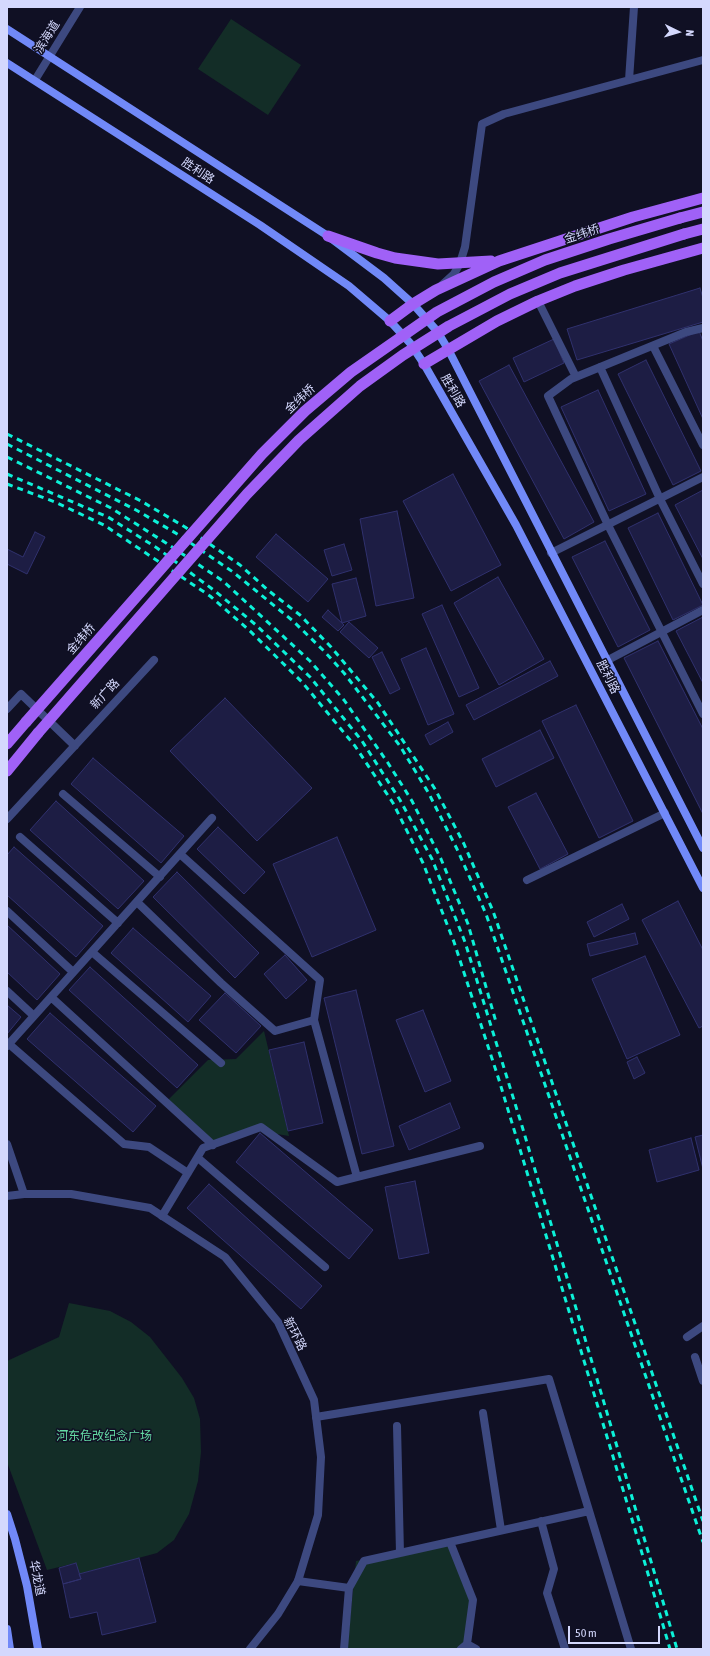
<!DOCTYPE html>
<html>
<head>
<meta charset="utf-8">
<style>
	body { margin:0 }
	#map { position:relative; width:710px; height:1656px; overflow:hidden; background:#101024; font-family:"Asap Condensed",sans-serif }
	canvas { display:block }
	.frame { position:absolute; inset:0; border:8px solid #d4d8fd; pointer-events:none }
	.north { position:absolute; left:658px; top:12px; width:40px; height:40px; -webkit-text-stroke:3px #101024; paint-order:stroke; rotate:95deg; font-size:11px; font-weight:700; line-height:16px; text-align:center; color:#d4d8fd }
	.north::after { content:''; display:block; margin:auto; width:14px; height:18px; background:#d4d8fd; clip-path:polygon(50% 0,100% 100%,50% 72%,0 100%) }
	.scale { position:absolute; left:568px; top:1626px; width:92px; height:18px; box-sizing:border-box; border:2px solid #d4d8fd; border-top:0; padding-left:5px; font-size:12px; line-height:14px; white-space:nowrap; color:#d4d8fd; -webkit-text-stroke:3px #101024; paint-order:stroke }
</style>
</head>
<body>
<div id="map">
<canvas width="710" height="1656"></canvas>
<div class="frame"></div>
<div class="north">N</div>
<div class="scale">50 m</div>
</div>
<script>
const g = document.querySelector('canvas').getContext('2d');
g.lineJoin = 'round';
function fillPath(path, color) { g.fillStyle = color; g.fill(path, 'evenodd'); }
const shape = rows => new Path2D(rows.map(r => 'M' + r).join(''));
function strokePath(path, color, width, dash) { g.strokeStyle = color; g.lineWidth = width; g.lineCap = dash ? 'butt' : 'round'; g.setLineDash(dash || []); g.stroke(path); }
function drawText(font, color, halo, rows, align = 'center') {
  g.font = font + ' "Asap Condensed","Noto Sans SC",sans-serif'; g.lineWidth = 3; g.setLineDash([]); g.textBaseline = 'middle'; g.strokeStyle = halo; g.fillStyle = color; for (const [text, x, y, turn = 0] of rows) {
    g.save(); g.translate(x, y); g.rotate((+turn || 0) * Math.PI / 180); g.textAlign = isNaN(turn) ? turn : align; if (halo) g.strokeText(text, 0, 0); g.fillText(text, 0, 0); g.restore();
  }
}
const green = shape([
	[231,19,301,65,268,115,198,69],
	[264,1031,289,1136,253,1130,214,1143,168,1100,208,1060,236,1059],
	[69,1303,110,1311,131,1322,150,1337,182,1378,194,1398,200,1419,201,1452,198,1481,189,1514,174,1540,157,1553,79,1574,76,1563,47,1570,7,1462,7,1361,59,1337],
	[448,1546,472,1594,463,1649,347,1649,356,1561]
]);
const building = shape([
	[700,288,703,298,703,322,577,360,567,329,700,288],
	[699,331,703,341,703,419,669,344,699,331],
	[554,339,564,363,524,382,513,358,554,339],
	[646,360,701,471,673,485,618,374,646,360],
	[509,365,594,522,564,539,479,381,509,365],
	[598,390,646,494,609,511,561,407,598,390],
	[453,474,501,565,451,591,403,501,453,474],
	[703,490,703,559,675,505,703,490],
	[397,511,414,598,376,606,360,519,397,511],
	[658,513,703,605,673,620,628,528,658,513],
	[35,532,45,537,27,574,7,564,7,549,23,557,35,532],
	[276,534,328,579,308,602,256,557,276,534],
	[605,541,650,630,618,647,572,557,605,541],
	[344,544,352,570,332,576,324,550,344,544],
	[498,577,544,659,499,685,454,603,498,577],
	[356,578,366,616,342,623,332,584,356,578],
	[442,605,479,688,459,697,422,614,442,605],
	[328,610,344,625,338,631,322,617,328,610],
	[703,617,703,683,676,631,703,617],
	[349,622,378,648,369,658,340,632,349,622],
	[658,641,703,729,703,814,624,658,658,641],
	[426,648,454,714,428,725,401,659,426,648],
	[382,652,400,689,390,694,372,657,382,652],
	[550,661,558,676,474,720,466,705,550,661],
	[225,698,312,788,257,841,170,751,225,698],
	[576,705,633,821,599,838,542,721,576,705],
	[448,722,453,732,430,745,425,735,448,722],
	[540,730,554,758,496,787,482,759,540,730],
	[93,758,184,836,161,863,71,784,93,758],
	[536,793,568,854,540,869,508,807,536,793],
	[56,801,144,881,118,909,30,830,56,801],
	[218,827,265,872,244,894,197,849,218,827],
	[337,837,376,930,312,957,273,864,337,837],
	[14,847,103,926,76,957,7,895,7,855,14,847],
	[177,872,259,953,235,978,153,897,177,872],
	[678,901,703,950,703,1026,699,1028,642,920,678,901],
	[622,904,629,919,594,937,587,922,622,904],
	[7,925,60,974,37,1000,7,972,7,925],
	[133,928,211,996,188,1022,111,953,133,928],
	[635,933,638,944,590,956,587,944,635,933],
	[285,955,307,980,286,999,264,974,285,955],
	[645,956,680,1035,627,1059,592,979,645,956],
	[90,967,198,1065,177,1088,69,990,90,967],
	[356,990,394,1146,362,1154,324,998,356,990],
	[225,993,261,1026,236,1053,199,1020,225,993],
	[7,1005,21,1017,7,1034,7,1005],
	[423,1010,451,1081,425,1092,396,1020,423,1010],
	[50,1013,156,1106,133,1132,27,1039,50,1013],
	[304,1042,323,1123,288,1131,269,1050,304,1042],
	[637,1057,645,1073,634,1079,627,1062,637,1057],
	[450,1103,460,1128,409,1150,399,1126,450,1103],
	[260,1133,373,1230,349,1259,236,1162,260,1133],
	[703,1135,703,1169,695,1137,703,1135],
	[691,1138,699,1170,657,1182,649,1150,691,1138],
	[415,1181,429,1253,399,1259,385,1187,415,1181],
	[209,1184,322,1286,301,1309,187,1208,209,1184],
	[139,1558,156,1622,102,1635,97,1612,70,1618,63,1584,81,1579,79,1574,139,1558],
	[76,1563,81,1579,63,1584,59,1568,76,1563]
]);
const minor = shape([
	[629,80,634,7],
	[442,285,454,274,460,263,465,247,482,124,504,114,703,60],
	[538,301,576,377],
	[703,328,686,332,571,379,548,396,608,525,703,714],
	[653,346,703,445],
	[600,367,660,499,703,584],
	[551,553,703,477],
	[608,660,703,610],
	[63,794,160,877],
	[20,837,118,923],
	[180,854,320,980,314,1020,357,1177],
	[527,880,665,813],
	[137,902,221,983,275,1031,314,1020],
	[7,911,73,972],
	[92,952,221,1063],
	[7,991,34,1016],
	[51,997,213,1145],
	[9,1044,124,1144,149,1147,188,1173],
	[7,1046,212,818],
	[7,1144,24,1194],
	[198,1158,325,1267],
	[162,1216,203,1148,261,1127,337,1182,480,1146],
	[687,1337,703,1326],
	[695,1357,703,1381],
	[483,1413,501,1530],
	[316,1417,549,1379,631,1649],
	[397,1426,400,1553],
	[541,1521,554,1569,547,1593,565,1649],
	[450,1542,473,1600,467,1644,461,1649],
	[298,1581,349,1588,364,1561,589,1511],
	[467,1644,476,1649],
	[344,1649,349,1588]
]);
const tertiary = shape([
	[35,80,80,7],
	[7,709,21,694,75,746],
	[7,819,154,660],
	[7,1196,24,1194,71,1194,150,1208,225,1257,278,1322,314,1400,321,1457,318,1515,298,1581,278,1614,250,1649]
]);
const secondary = shape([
	[7,29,328,236,384,278,413,304,437,331,448,349,703,848],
	[7,63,260,225,349,286,390,321,410,343,424,364,516,525,703,888],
	[7,1514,15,1539,27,1586,38,1649],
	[7,1629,10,1649]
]);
const primary = shape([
	[680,218,703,212],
	[684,234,703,229],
	[328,236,377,253,395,258,438,264,491,261],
	[390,321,413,304,436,290,499,261,633,217,703,198],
	[424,364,497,321,538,301,575,286,624,270,703,248],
	[7,744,26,722],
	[7,771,38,733]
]);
const rail = shape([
	[7,434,141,501,185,527,240,565,269,591,300,615,331,647,378,703,435,789,464,844,493,911,703,1521],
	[7,444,136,510,179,535,233,572,293,621,324,651,344,673,400,746,428,792,457,849,486,914,703,1542],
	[7,457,111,508,166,543,223,581,310,661,344,700,388,763,412,801,441,859,468,924,496,1022],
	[7,474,108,517,157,548,215,591,256,625,310,677,362,741,400,800,432,859,465,942,522,1126,677,1649],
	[7,484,55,502,104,525,210,596,249,630,302,682,355,746,393,803,423,863,454,942,499,1080,634,1526,670,1649]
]);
const primaryBridge = shape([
	[26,722,262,454,305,411,351,372,437,312,494,282,545,260,609,239,680,218],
	[38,733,247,494,299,440,360,386,403,355,449,326,510,294,560,273,684,234]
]);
const streetNames = [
	["滨海道",47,37,-58],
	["胜利路",198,171,33],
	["金纬桥",582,234,-18],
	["胜利路",453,391,60],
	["金纬桥",300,399,-43],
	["金纬桥",81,639,-49],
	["胜利路",608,677,63],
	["新广路",105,694,-47],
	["新环路",295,1334,63],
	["华龙道",37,1578,78]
];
const parkNames = [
	["河东危改纪念广场",104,1436]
];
fillPath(green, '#132d27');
fillPath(building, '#1d1d44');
strokePath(building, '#30316e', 1);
strokePath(minor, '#3d4980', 8);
strokePath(tertiary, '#3d4980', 8);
strokePath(secondary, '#7189f8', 8);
strokePath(primary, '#a061f7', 11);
strokePath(rail, '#0cf1d8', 3, [6, 5]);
strokePath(primaryBridge, '#a061f7', 11);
drawText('12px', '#d4d8fd', '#101024', streetNames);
drawText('12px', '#64d9a4', '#101024', parkNames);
</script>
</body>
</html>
